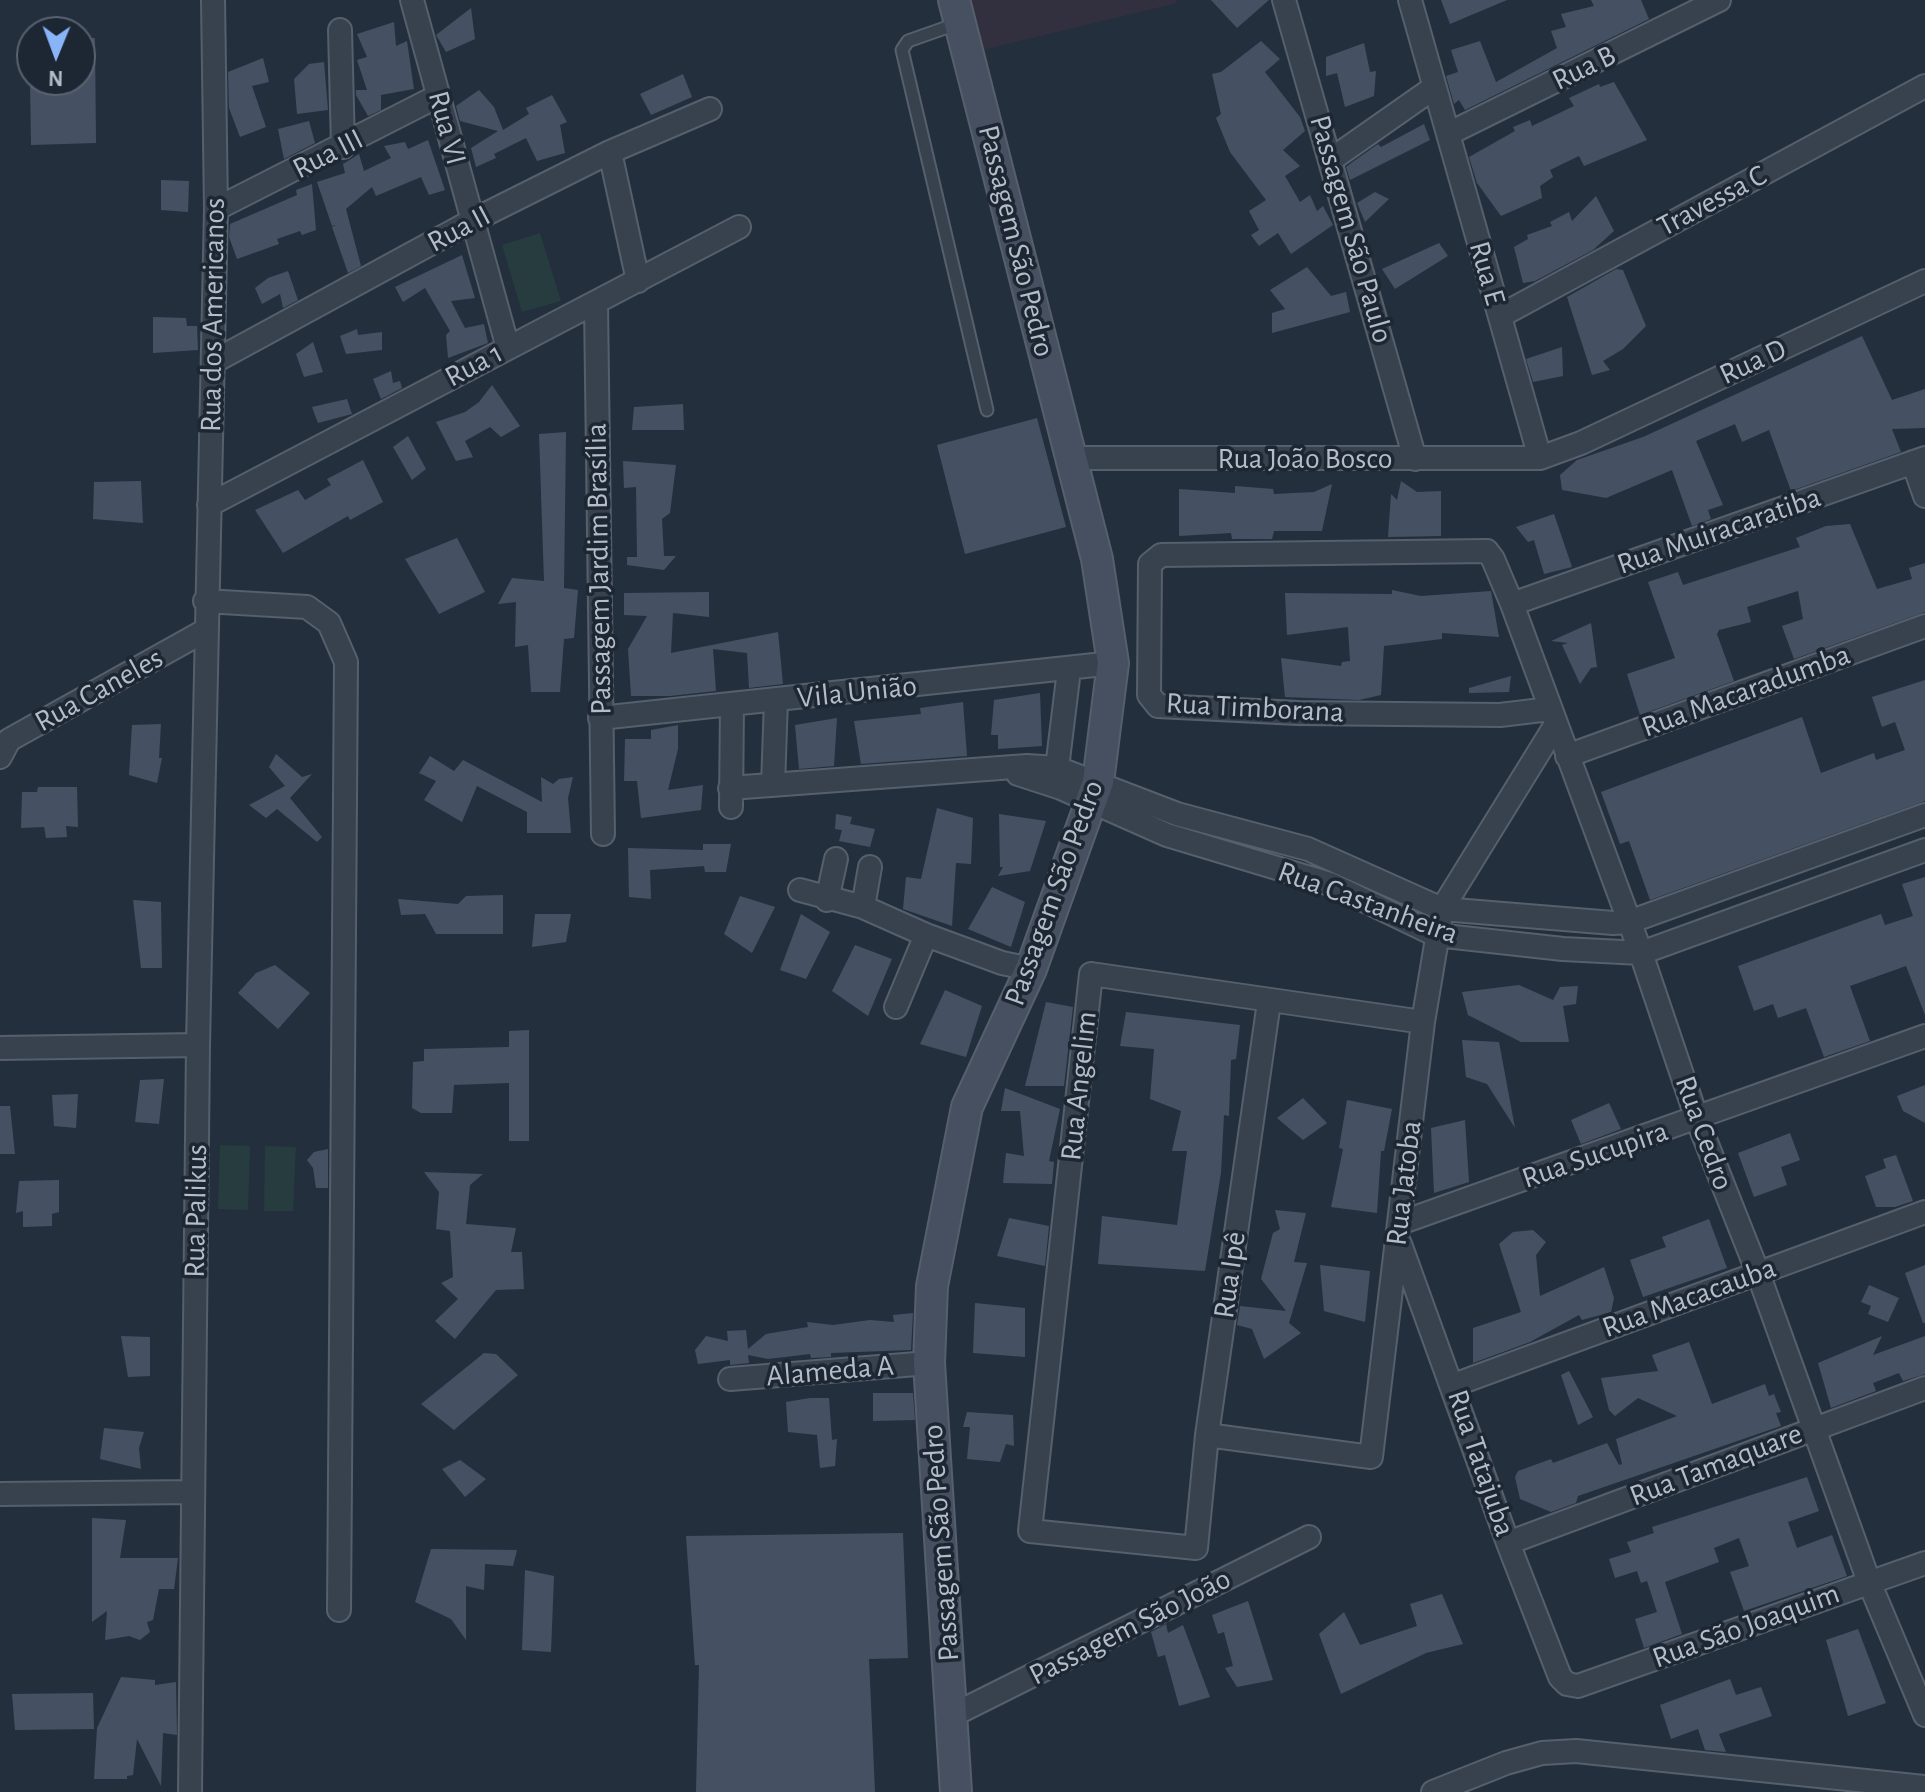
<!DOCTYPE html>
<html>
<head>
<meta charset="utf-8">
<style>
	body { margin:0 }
	#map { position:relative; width:1925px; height:1792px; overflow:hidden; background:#242f3e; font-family:"Alegreya Sans",sans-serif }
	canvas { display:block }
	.north { position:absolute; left:16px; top:16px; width:80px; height:80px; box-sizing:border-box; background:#1d2633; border:2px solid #59626f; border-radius:50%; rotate:181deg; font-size:22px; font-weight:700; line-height:32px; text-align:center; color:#b4bcc9 }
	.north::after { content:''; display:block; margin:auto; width:28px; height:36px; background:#8ab4f8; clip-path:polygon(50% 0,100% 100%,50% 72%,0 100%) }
</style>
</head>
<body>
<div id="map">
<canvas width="1925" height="1792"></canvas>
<div class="north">N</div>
</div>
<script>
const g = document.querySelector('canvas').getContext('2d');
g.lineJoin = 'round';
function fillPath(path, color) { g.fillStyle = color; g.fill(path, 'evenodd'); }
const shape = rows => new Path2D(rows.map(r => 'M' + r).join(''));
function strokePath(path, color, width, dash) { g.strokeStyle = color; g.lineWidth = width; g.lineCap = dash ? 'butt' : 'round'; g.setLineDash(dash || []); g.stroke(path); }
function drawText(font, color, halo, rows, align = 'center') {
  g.font = font + ' "Alegreya Sans",sans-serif'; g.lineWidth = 7; g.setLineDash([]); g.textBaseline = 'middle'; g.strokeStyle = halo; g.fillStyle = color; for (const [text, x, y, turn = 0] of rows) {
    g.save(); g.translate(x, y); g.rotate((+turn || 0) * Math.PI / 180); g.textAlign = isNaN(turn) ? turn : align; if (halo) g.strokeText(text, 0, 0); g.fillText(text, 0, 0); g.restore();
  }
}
const medical = shape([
	[970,0,1176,0,1177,3,982,50]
]);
const green = shape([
	[540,233,561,301,522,312,502,245],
	[220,1145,250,1146,248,1210,218,1209],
	[265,1146,296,1147,293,1211,264,1211]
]);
const building = shape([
	[1211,0,1269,0,1237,28],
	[1441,0,1507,0,1450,24],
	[1591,0,1641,0,1649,19,1465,110,1459,100,1454,104,1446,76,1458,72,1451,50,1480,41,1496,82,1557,48,1551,31,1566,27,1561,14,1594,6],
	[471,8,475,39,446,52,436,35],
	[394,22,396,46,407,41,414,89,381,95,381,110,368,116,356,95,356,90,367,90,357,60,367,57,357,34],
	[80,38,95,38,96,143,31,145,30,80,80,80],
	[1261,41,1280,59,1265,72,1300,117,1305,131,1283,150,1300,166,1285,176,1300,202,1310,195,1317,211,1323,206,1333,225,1291,254,1278,233,1259,246,1251,235,1259,230,1249,211,1266,200,1230,152,1216,118,1221,114,1212,74,1221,72],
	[1364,43,1370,72,1376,71,1374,96,1345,107,1337,73,1326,76,1326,57],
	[263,58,269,82,252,86,266,127,240,137,229,108,228,72],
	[324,62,328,110,297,114,294,79,309,64],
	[683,74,692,97,651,115,640,94],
	[1614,82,1647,140,1584,166,1579,156,1550,170,1553,177,1540,186,1542,198,1501,216,1477,183,1469,157,1515,131,1513,127,1530,120,1532,126,1574,106,1569,98,1599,84,1600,87],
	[479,90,494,107,503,130,529,114,526,108,552,95,567,122,560,125,565,153,537,161,526,138,494,154,496,158,476,167,471,148,498,131,460,121,456,106],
	[309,121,315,143,284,159,278,129],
	[1424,124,1430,140,1350,180,1346,167,1354,161,1378,144,1381,147],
	[428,140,445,190,429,195,421,177,376,196,372,187,346,209,361,266,348,273,332,227,336,225,332,226,317,182,345,173,343,164,359,154,364,171,391,158,384,146,405,142,408,149],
	[161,180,189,181,188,212,161,210],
	[312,184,316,230,302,235,300,231,277,239,279,244,237,259,229,237,230,224,297,195,296,190],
	[1375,192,1389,199,1365,222,1357,203],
	[1596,196,1614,231,1593,250,1535,281,1523,283,1514,247,1528,239,1527,235,1552,226,1550,222,1569,212,1572,221],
	[1439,243,1448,256,1395,289,1382,269],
	[462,255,475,298,451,301,465,328,484,324,488,343,448,358,446,335,450,331,425,288,403,302,395,287],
	[1307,267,1331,296,1346,292,1350,312,1272,333,1272,313,1285,309,1270,290],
	[1616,269,1623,270,1646,326,1623,349,1603,361,1610,370,1592,375,1567,297],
	[288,271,298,300,283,308,280,294,262,304,255,288,268,278],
	[153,317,186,318,187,326,197,326,198,350,153,353],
	[357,329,358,335,382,332,382,350,346,354,340,336],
	[1862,336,1892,400,1925,389,1925,428,1892,429,1901,452,1791,491,1769,430,1742,442,1735,424,1696,441,1723,505,1708,510,1711,519,1692,526,1672,470,1606,498,1562,490,1560,475,1577,460,1643,437],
	[313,342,323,372,304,377,296,354],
	[1562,347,1563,376,1533,382,1526,359],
	[391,371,393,383,400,381,402,388,381,399,373,379],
	[492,385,520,426,501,437,490,427,465,441,473,457,456,461,436,422,465,412,479,402],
	[347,399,352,414,318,423,312,407],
	[683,404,684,430,632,430,634,407],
	[1037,418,1066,527,965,554,937,445],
	[566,432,564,588,578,590,574,638,564,639,560,692,531,692,528,645,515,647,516,602,498,604,512,578,544,581,539,434],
	[408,436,426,469,412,480,393,447],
	[363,460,383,502,350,520,348,516,283,553,255,510,298,490,305,500,331,485,327,479],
	[623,461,676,465,670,513,662,519,664,556,676,556,664,570,627,565,627,557,637,557,636,487,624,488],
	[141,481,143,523,93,519,94,482],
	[1401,481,1417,492,1441,491,1441,536,1388,537,1391,494,1397,500],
	[1332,484,1322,531,1274,531,1272,539,1232,539,1231,533,1179,536,1179,489,1235,493,1235,486,1273,489,1274,494,1314,492],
	[1554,514,1572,567,1544,574,1534,540,1528,542,1516,527],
	[1850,524,1877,589,1912,579,1909,568,1925,563,1925,612,1794,659,1782,626,1803,619,1798,591,1747,607,1751,622,1719,630,1717,634,1734,681,1640,715,1627,674,1675,658,1648,582,1678,572,1683,585,1800,547,1796,538,1826,526],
	[457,538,485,592,439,614,405,559],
	[1392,590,1421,596,1491,591,1499,637,1442,633,1442,639,1384,646,1381,695,1359,700,1285,697,1281,658,1341,666,1342,662,1350,661,1348,627,1287,635,1285,593,1392,594],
	[709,592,709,617,673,613,671,653,778,632,783,684,749,688,747,653,713,649,716,691,670,696,631,696,628,649,647,616,624,615,624,593],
	[1591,623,1597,667,1591,668,1580,684,1562,645,1568,643,1551,641],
	[1511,676,1509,692,1469,693,1469,688],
	[1925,680,1925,801,1650,900,1629,841,1620,844,1601,792,1802,717,1821,773,1874,753,1876,760,1905,750,1895,722,1882,727,1872,697],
	[1040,693,1042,746,998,749,998,735,991,735,994,700],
	[963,702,967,756,861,764,854,721,921,714,920,708],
	[837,718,834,766,799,769,795,725],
	[161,724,159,758,162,758,157,783,129,775,132,725],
	[678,725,678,749,668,790,703,785,701,810,641,818,637,781,624,781,625,739,651,739,651,730],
	[276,754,302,777,312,774,290,798,322,837,317,842,277,809,266,818,249,805,285,786,269,767],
	[430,756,454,771,463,760,542,802,541,777,553,784,559,779,573,777,568,798,571,833,527,833,527,812,477,786,462,822,424,800,436,781,419,773],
	[38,787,77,787,78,827,66,826,67,837,46,838,44,827,21,828,22,792,37,792],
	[937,808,973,818,971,864,956,863,952,926,903,909,906,877,921,879],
	[836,814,852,817,850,824,875,829,870,847,839,841,842,830,835,829],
	[999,814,1046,821,1030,871,998,876,1003,867,1000,867],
	[703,844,731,844,726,872,705,872,704,866,650,870,651,899,629,897,628,848,703,850],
	[1925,877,1925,1015,1906,966,1850,986,1870,1041,1824,1057,1806,1008,1778,1018,1773,1004,1754,1011,1738,966,1881,914,1885,925,1913,916,1902,884],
	[992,887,1025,902,1011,947,968,929],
	[503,895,503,934,436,934,425,914,401,915,398,899,458,904,466,896],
	[740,896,775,907,752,953,724,934],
	[133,900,161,902,162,968,141,968],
	[535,914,571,914,566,942,532,947],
	[801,914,830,932,806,979,780,970],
	[855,945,892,959,868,1016,832,991],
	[275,965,310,993,278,1029,238,993,256,973],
	[1519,985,1553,1000,1560,987,1578,986,1576,1004,1563,1006,1569,1042,1521,1042,1468,1015,1462,992],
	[945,990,982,1006,966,1057,920,1044],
	[1046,1002,1073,1007,1064,1086,1025,1086],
	[1126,1012,1240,1025,1236,1059,1231,1060,1229,1116,1224,1115,1221,1173,1205,1271,1098,1264,1102,1216,1177,1225,1187,1151,1172,1151,1181,1111,1150,1099,1154,1049,1120,1046],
	[529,1030,529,1141,509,1141,509,1083,454,1085,452,1113,421,1113,412,1108,413,1062,424,1061,424,1049,509,1047,509,1031],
	[1462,1040,1499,1042,1515,1128,1487,1084,1466,1077],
	[164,1079,159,1124,135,1122,140,1080],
	[1925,1085,1925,1123,1903,1111,1897,1096],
	[1005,1088,1060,1109,1049,1161,1054,1162,1052,1184,1003,1183,1006,1153,1024,1156,1020,1111,1001,1111],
	[78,1094,76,1128,54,1126,52,1095],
	[1303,1098,1327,1123,1303,1140,1277,1118],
	[1347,1100,1392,1109,1384,1151,1381,1151,1377,1213,1331,1207,1343,1149,1339,1148],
	[1609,1103,1621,1129,1581,1144,1571,1120],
	[0,1106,10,1106,15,1154,0,1154],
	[1465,1120,1469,1182,1434,1193,1431,1128],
	[1790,1133,1800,1160,1781,1167,1787,1185,1754,1197,1738,1153],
	[328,1149,328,1188,316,1188,313,1168,307,1160,314,1152],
	[1896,1155,1913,1201,1895,1207,1876,1207,1865,1176,1886,1168,1883,1159],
	[424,1172,483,1174,470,1185,466,1224,516,1228,511,1252,522,1252,524,1289,496,1290,455,1339,435,1321,458,1299,441,1283,453,1277,450,1231,436,1229,439,1192],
	[59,1180,59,1212,52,1214,52,1226,23,1227,23,1211,16,1213,19,1181],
	[1275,1210,1306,1213,1294,1262,1307,1263,1289,1323,1301,1333,1264,1359,1252,1329,1237,1325,1240,1306,1286,1311,1261,1279,1273,1233,1280,1229],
	[1009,1218,1049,1226,1045,1266,997,1256],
	[1709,1219,1727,1268,1643,1297,1630,1260,1666,1247,1662,1237],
	[1533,1230,1546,1242,1536,1255,1540,1296,1604,1267,1614,1298,1611,1312,1582,1320,1579,1315,1530,1342,1473,1363,1473,1328,1521,1312,1499,1244,1513,1232],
	[1320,1265,1370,1271,1365,1322,1324,1311],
	[1925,1265,1925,1323,1923,1323,1905,1273],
	[1869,1285,1899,1298,1888,1322,1868,1314,1871,1306,1861,1302],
	[975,1303,1025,1308,1025,1357,973,1353],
	[913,1313,911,1350,831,1353,831,1357,811,1358,810,1354,768,1359,748,1355,749,1363,730,1365,730,1360,698,1364,695,1350,706,1336,728,1341,727,1331,746,1330,748,1349,766,1334,808,1327,807,1322,833,1325,870,1320,894,1322,893,1315],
	[121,1336,150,1337,150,1376,128,1377],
	[1882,1336,1873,1355,1925,1336,1925,1374,1903,1381,1899,1373,1873,1383,1876,1391,1831,1408,1818,1363],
	[1689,1342,1712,1404,1765,1384,1769,1396,1774,1394,1781,1412,1776,1413,1781,1426,1578,1496,1576,1503,1551,1512,1520,1499,1515,1477,1518,1471,1551,1459,1553,1463,1607,1443,1619,1465,1622,1464,1616,1439,1677,1416,1638,1398,1615,1416,1609,1410,1601,1378,1658,1371,1652,1355],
	[484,1353,496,1354,518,1375,454,1430,421,1404],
	[1569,1371,1593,1417,1578,1425,1561,1375],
	[873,1393,913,1393,915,1420,873,1421],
	[810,1398,829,1398,832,1440,837,1439,835,1466,820,1468,817,1435,788,1432,786,1402],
	[967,1412,1013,1415,1014,1446,1006,1444,1000,1462,967,1459,970,1427,963,1427],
	[104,1428,144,1432,139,1448,141,1469,100,1459],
	[460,1460,486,1479,465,1497,442,1469],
	[1807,1477,1819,1511,1788,1522,1797,1548,1832,1535,1847,1576,1744,1611,1730,1572,1749,1566,1739,1538,1714,1548,1719,1562,1665,1582,1682,1634,1644,1648,1635,1619,1657,1612,1647,1581,1641,1583,1637,1571,1615,1578,1609,1559,1631,1552,1627,1542,1654,1533,1652,1527],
	[92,1518,126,1520,120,1558,178,1558,174,1589,159,1589,153,1620,147,1622,150,1632,140,1640,129,1636,105,1640,107,1611,92,1622],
	[903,1533,908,1658,869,1659,875,1792,696,1792,699,1665,695,1665,686,1536],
	[431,1549,517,1550,513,1566,485,1564,484,1590,466,1586,466,1640,451,1619,415,1602],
	[525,1570,554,1576,551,1652,522,1650],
	[1442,1594,1463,1644,1426,1653,1341,1694,1319,1634,1344,1612,1360,1645,1417,1626,1410,1604],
	[1248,1601,1273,1680,1237,1687,1225,1668,1233,1666,1224,1632,1218,1634,1212,1615],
	[1166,1624,1168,1633,1183,1625,1210,1697,1179,1706,1165,1655,1158,1657,1151,1632],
	[1858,1629,1886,1703,1848,1716,1826,1640],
	[121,1677,155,1680,155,1685,176,1682,177,1735,163,1733,161,1786,137,1739,133,1775,127,1776,127,1779,94,1779,97,1728],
	[1730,1679,1736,1695,1761,1687,1772,1716,1719,1734,1726,1752,1705,1750,1698,1729,1671,1739,1660,1705],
	[93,1693,94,1729,15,1730,12,1694]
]);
const lane = shape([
	[959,23,908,41,902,50,987,410]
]);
const street = shape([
	[412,0,508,348],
	[1284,0,1415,459],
	[1410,0,1540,458],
	[340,30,343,147],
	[1448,134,1719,0],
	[610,152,638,281],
	[1332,159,1432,89],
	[216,209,438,96],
	[596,304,603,834],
	[1500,316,1925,86],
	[213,362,472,221,610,152,710,109],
	[1070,458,1540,458,1581,443,1925,281],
	[1913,462,1925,496],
	[209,505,739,227],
	[205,601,307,607,329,623,346,662,339,1610],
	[1512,604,1925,458],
	[1550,709,1500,715,1298,713,1158,706,1149,695,1150,564,1161,555,1487,551,1493,559,1512,604,1641,953,1697,1119,1758,1273,1869,1582,1925,1715],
	[600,718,1113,663],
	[1567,756,1925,626],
	[0,757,9,740,206,630],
	[1057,768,1069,670],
	[1018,774,1061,788,1167,835,1330,884,1436,935,1563,949,1641,953,1925,850],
	[773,785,776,700],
	[730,788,1027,766,1057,768,1177,814,1308,849,1442,909,1613,923,1629,922,1925,815],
	[731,807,732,705],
	[800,890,863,907,926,935,1002,963,1031,969],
	[827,900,836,859],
	[863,907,870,867],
	[1269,1002,1207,1435,1196,1548,1030,1531,1091,974,1423,1022],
	[896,1007,926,935],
	[0,1048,198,1045],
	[1400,1223,1925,1036],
	[1400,1244,1508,1543,1560,1677,1567,1684,1578,1686,1925,1563],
	[730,1379,929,1363],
	[1454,1385,1925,1212],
	[1207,1435,1371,1457,1423,1022,1442,909,1555,726],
	[0,1494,193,1492],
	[1508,1543,1925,1388],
	[951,1716,1309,1537],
	[190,1792,198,1045,216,209,213,0],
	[1433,1792,1506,1763,1542,1753,1576,1751,1925,1787]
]);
const secondary = shape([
	[954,0,1097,559,1113,663,1098,782,1031,969,967,1107,932,1286,929,1363,956,1792]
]);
const streetNames = [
	["Rua B",1584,68,-26],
	["Rua VI",447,128,75],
	["Rua III",328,154,-27],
	["Travessa C",1712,201,-28],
	["Rua II",459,229,-28],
	["Passagem São Paulo",1351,229,74],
	["Passagem São Pedro",1016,241,76],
	["Rua E",1487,273,74],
	["Rua dos Americanos",213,315,-89],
	["Rua D",1753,362,-25],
	["Rua 1",474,365,-28],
	["Rua João Bosco",1305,459],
	["Rua Muiracaratiba",1719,531,-19],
	["Passagem Jardim Brasília",599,569,-91],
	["Rua Caneles",99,690,-29],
	["Rua Macaradumba",1746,691,-20],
	["Vila União",857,692,-6],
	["Rua Timborana",1255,708,3],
	["Passagem São Pedro",1054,893,-70],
	["Rua Castanheira",1368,903,20],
	["Rua Angelim",1079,1086,-84],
	["Rua Cedro",1704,1133,70],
	["Rua Sucupira",1595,1155,-19],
	["Rua Jatoba",1404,1183,-83],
	["Rua Palikus",196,1211,-89],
	["Rua Ipê",1230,1275,-82],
	["Rua Macacauba",1689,1298,-20],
	["Alameda A",830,1371,-5],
	["Rua Tatajuba",1481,1463,71],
	["Rua Tamaquare",1716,1465,-21],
	["Passagem São Pedro",941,1543,-94],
	["Rua São Joaquim",1746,1626,-20],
	["Passagem São João",1130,1627,-27]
];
fillPath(medical, '#32303f');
fillPath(green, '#263c3f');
fillPath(building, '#455162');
strokePath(lane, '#565f6c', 15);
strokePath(street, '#565f6c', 26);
strokePath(secondary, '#565f6c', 34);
strokePath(lane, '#38414e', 11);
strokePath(street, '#38414e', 22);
strokePath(secondary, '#465061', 30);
drawText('30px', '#b4bcc9', '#1d2633', streetNames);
</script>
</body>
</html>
